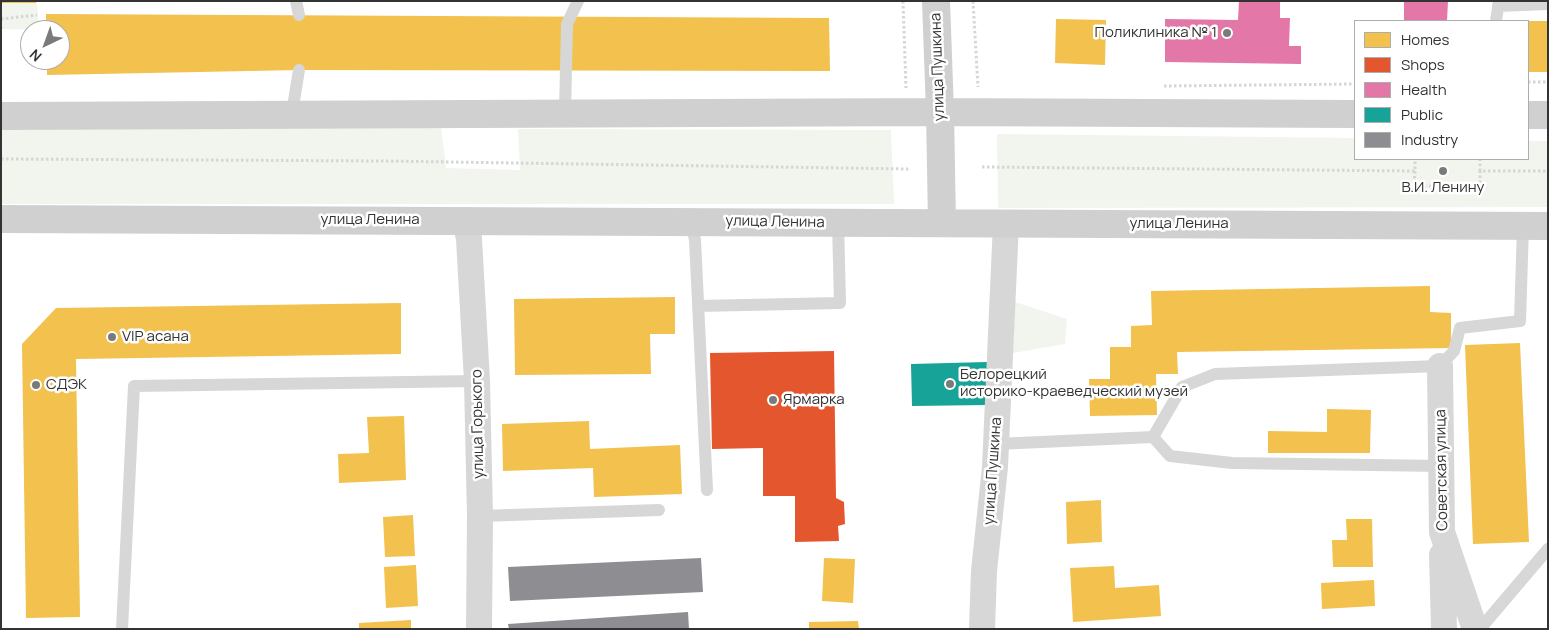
<!DOCTYPE html>
<html>
<head>
<meta charset="utf-8">
<style>
	body { margin:0 }
	#map { position:relative; width:1549px; height:630px; overflow:hidden; background:#fff; font-family:Manrope,sans-serif }
	canvas { display:block }
	.frame { position:absolute; inset:0; border:2px solid #333; pointer-events:none }
	.legend { position:absolute; left:1354px; top:20px; width:175px; height:140px; box-sizing:border-box; background:#fff; border:1px solid #adadad; margin:0; padding:6px 9px; list-style:none; font-size:15px; color:#333 }
	.legend li { display:flex; align-items:center; gap:10px; height:25px }
	.legend b { width:25px; border:1px solid #adadad }
	.north { position:absolute; left:20px; top:20px; width:50px; height:50px; box-sizing:border-box; background:#fff; border:1px solid #adadad; border-radius:50%; rotate:222deg; font-size:14px; font-weight:700; line-height:20px; text-align:center; color:#333 }
	.north::after { content:''; display:block; margin:auto; width:18px; height:22px; background:#7a7a7a; clip-path:polygon(50% 0,100% 100%,50% 72%,0 100%) }
</style>
</head>
<body>
<div id="map">
<canvas width="1549" height="630"></canvas>
<div class="frame"></div>
<ul class="legend">
<li><b style="height:14px;background:#f2c14e"></b>Homes</li>
<li><b style="height:14px;background:#e4572e"></b>Shops</li>
<li><b style="height:14px;background:#e377a8"></b>Health</li>
<li><b style="height:14px;background:#17a398"></b>Public</li>
<li><b style="height:14px;background:#8d8d92"></b>Industry</li>
</ul>
<div class="north">N</div>
</div>
<script>
const g = document.querySelector('canvas').getContext('2d');
g.lineJoin = 'round';
function fillPath(path, color) { g.fillStyle = color; g.fill(path, 'evenodd'); }
const shape = rows => new Path2D(rows.map(r => 'M' + r).join(''));
function strokePath(path, color, width, dash) { g.strokeStyle = color; g.lineWidth = width; g.lineCap = dash ? 'butt' : 'round'; g.setLineDash(dash || []); g.stroke(path); }
function drawText(font, color, halo, rows, align = 'center') {
  g.font = font + ' Manrope,sans-serif'; g.lineWidth = 5; g.setLineDash([]); g.textBaseline = 'middle'; g.strokeStyle = halo; g.fillStyle = color; for (const [text, x, y, turn = 0] of rows) {
    g.save(); g.translate(x, y); g.rotate((+turn || 0) * Math.PI / 180); g.textAlign = isNaN(turn) ? turn : align; if (halo) g.strokeText(text, 0, 0); g.fillText(text, 0, 0); g.restore();
  }
}
const green = shape([
	[1,1,3,3,37,3,39,30,2,29,2,106],
	[1,127,441,127,446,168,520,170,518,129,891,130,894,204,1,204],
	[997,134,1355,138,1355,159,1528,159,1528,141,1548,141,1548,207,998,208],
	[1015,302,1067,319,1065,344,1013,353]
]);
const homes = shape([
	[2,1,36,1,36,3,2,3],
	[46,14,829,18,830,71,299,70,47,75,47,60,60,60,60,30,46,30],
	[1056,19,1106,20,1105,65,1055,63],
	[1528,21,1548,21,1548,72,1528,72],
	[1430,286,1430,312,1451,313,1451,348,1177,352,1178,374,1156,374,1157,415,1090,416,1089,379,1110,379,1110,347,1131,347,1131,326,1152,325,1151,291],
	[675,297,675,334,650,334,651,374,515,375,514,299],
	[401,303,401,354,76,359,80,617,26,618,22,344,56,308],
	[1520,343,1529,542,1473,544,1465,345],
	[1327,409,1371,410,1370,453,1268,453,1268,431,1327,432],
	[404,416,406,480,339,483,338,454,369,453,367,417],
	[589,421,590,449,680,445,682,494,594,497,593,468,503,471,502,424],
	[1101,500,1102,542,1067,544,1066,502],
	[413,515,415,556,385,557,383,517],
	[1346,519,1372,519,1373,567,1333,567,1332,540,1347,540],
	[824,558,855,559,853,603,822,601],
	[416,565,418,606,386,608,384,567],
	[1114,566,1115,588,1159,585,1161,616,1073,622,1070,568],
	[1374,580,1375,606,1322,609,1321,583],
	[411,620,411,629,359,629,359,623],
	[858,621,859,629,809,629,809,622]
]);
const shops = shape([
	[834,351,836,498,844,502,845,524,838,526,839,541,795,542,795,496,763,496,763,448,712,449,710,353]
]);
const health = shape([
	[1239,1,1280,1,1280,18,1290,18,1289,46,1301,46,1301,64,1165,62,1165,19,1238,20],
	[1404,1,1448,1,1447,21,1404,21]
]);
const public = shape([
	[987,362,988,405,912,406,911,364]
]);
const industry = shape([
	[701,558,703,592,510,601,508,567],
	[688,612,689,629,509,629,508,624]
]);
const path = shape([
	[903,1,906,88],
	[973,1,978,87],
	[1,19,37,15],
	[1,28,2,29],
	[1528,82,1548,82],
	[1164,86,1355,84],
	[1,159,384,161,909,169],
	[982,167,1415,171,1415,159],
	[1415,171,1414,186,1480,187,1480,171,1548,171],
	[1480,171,1480,159]
]);
const service = shape([
	[296,1,299,15],
	[1498,6,1548,4],
	[1496,21,1499,1],
	[292,113,299,70],
	[565,113,567,24,578,1],
	[691,221,695,240,707,490],
	[698,306,840,303,838,223],
	[1153,437,1170,456,1232,463,1441,466],
	[996,444,1153,437,1182,387,1215,374,1440,366,1454,351,1460,328,1520,321,1523,226],
	[480,516,659,510],
	[122,629,134,386,477,381],
	[1480,629,1548,549]
]);
const minor = shape([
	[465,220,469,239,477,381,480,516,479,629],
	[1440,366,1442,532,1475,629],
	[1442,555,1444,629],
	[982,629,984,571,995,467,1006,223]
]);
const secondary = shape([
	[936,1,940,112,942,223],
	[1528,115,1548,115],
	[1,116,940,112,1355,114],
	[1,219,1548,226]
]);
const markers = [
	[1227,33,5,"#7a7a7a"],
	[1443,171,5,"#7a7a7a"],
	[112,337,5,"#7a7a7a"],
	[950,384,5,"#7a7a7a"],
	[36,385,5,"#7a7a7a"],
	[773,400,5,"#7a7a7a"]
];
const poiNames = [
	["Поликлиника № 1",1217,33,"right"],
	["В.И. Ленину",1443,188,"center"],
	["VIP асана",122,337],
	["Белорецкий",960,375],
	["историко-краеведческий музей",960,392],
	["СДЭК",46,385],
	["Ярмарка",783,400]
];
const streetNames = [
	["улица Пушкина",938,67,-92],
	["улица Ленина",370,220],
	["улица Ленина",775,222,1],
	["улица Ленина",1179,224],
	["улица Горького",478,424,-91],
	["Советская улица",1442,470,-91],
	["улица Пушкина",993,471,-86]
];
fillPath(green, '#f1f5ed');
fillPath(homes, '#f2c14e');
fillPath(shops, '#e4572e');
fillPath(health, '#e377a8');
fillPath(public, '#17a398');
fillPath(industry, '#8d8d92');
strokePath(path, '#d6d6d6', 3, [2.5, 2.5]);
strokePath(service, '#d7d7d7', 12);
strokePath(minor, '#d7d7d7', 26);
strokePath(secondary, '#d0d0d0', 28);
for (const [x, y, r, color] of markers) { const dot = new Path2D(); dot.arc(x, y, r, 0, 2 * Math.PI); g.fillStyle = color; g.fill(dot); strokePath(dot, '#fff', 2); }
drawText('15px', '#333', '#fff', poiNames, 'left');
drawText('15px', '#333', '#fff', streetNames);
</script>
</body>
</html>
